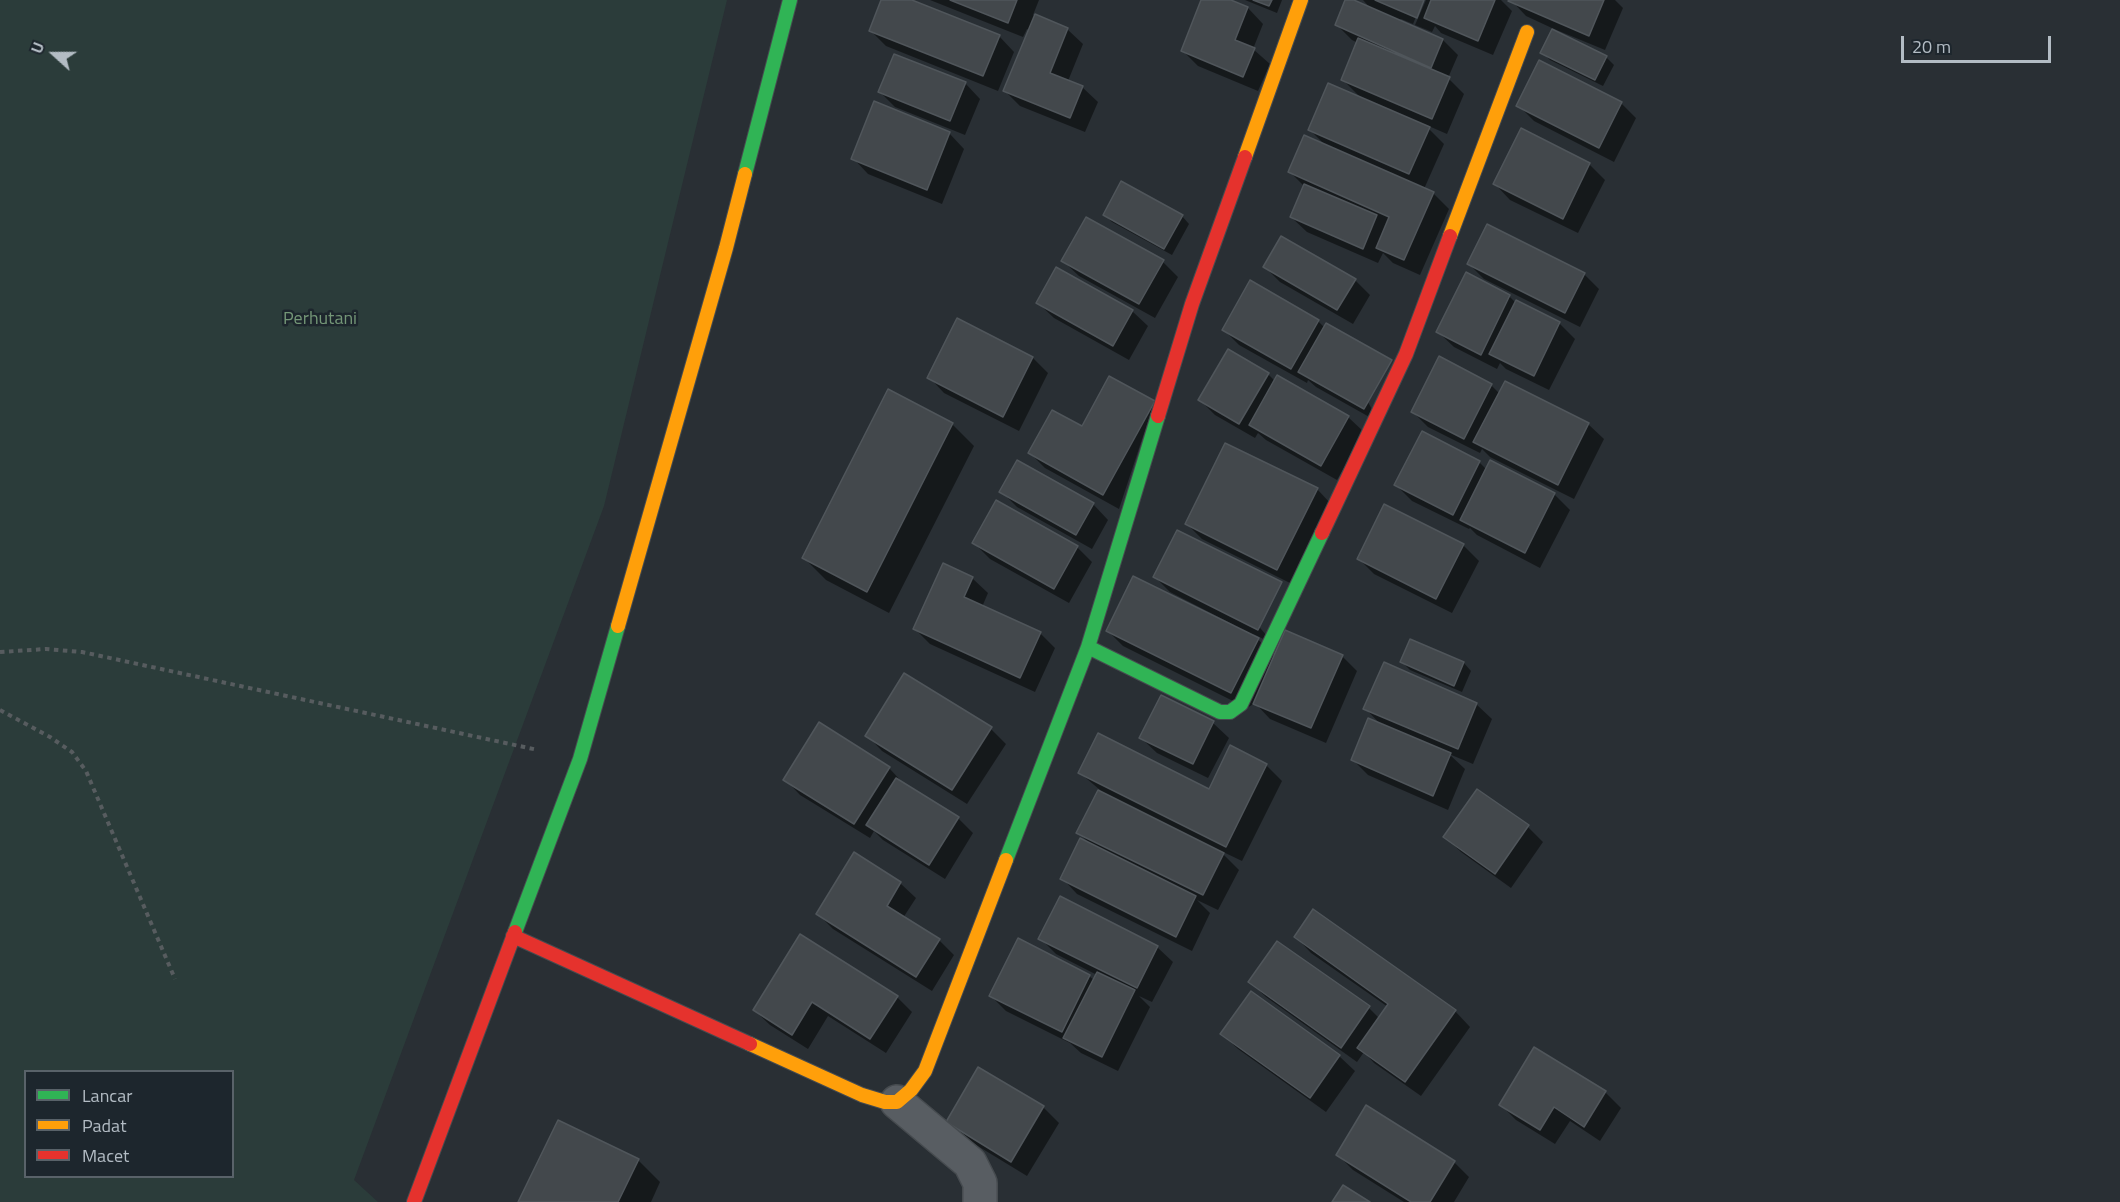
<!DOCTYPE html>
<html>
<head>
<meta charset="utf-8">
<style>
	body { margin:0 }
	#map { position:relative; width:2120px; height:1202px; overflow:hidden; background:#292f34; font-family:"Titillium Web",sans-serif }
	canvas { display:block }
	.legend { position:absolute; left:24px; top:1070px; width:210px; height:108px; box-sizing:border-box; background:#1d262d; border:2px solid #596269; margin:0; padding:8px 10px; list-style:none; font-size:18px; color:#b3bcc4 }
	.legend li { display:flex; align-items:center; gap:12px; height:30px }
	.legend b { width:30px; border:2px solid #596269 }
	.north { position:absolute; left:24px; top:24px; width:60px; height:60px; -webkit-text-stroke:4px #1d262d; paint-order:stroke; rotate:291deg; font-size:16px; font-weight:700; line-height:24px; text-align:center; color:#b3bcc4 }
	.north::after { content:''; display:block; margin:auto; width:21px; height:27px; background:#b3bcc4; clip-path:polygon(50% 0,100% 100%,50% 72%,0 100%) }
	.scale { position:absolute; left:1901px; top:36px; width:150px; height:27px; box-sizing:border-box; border:3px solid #b3bcc4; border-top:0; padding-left:8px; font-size:18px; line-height:21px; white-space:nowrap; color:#b3bcc4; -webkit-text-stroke:4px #1d262d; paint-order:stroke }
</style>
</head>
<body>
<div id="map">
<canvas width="2120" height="1202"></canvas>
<ul class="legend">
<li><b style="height:8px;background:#30b455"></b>Lancar</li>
<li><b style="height:8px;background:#ff9f0a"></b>Padat</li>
<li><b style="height:8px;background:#e5322d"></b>Macet</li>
</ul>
<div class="north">U</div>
<div class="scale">20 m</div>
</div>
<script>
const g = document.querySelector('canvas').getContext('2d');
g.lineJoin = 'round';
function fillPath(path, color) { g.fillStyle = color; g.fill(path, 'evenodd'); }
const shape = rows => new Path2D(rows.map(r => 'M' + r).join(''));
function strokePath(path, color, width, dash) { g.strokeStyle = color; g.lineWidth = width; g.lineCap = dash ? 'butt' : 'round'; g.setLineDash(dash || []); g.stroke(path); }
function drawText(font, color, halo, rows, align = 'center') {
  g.font = font + ' "Titillium Web",sans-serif'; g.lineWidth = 5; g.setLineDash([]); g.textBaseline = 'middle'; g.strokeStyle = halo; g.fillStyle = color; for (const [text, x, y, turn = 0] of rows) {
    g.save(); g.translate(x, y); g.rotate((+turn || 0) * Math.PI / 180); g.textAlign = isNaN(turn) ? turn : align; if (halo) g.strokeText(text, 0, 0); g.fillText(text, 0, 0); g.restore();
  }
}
const green = shape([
	[0,0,727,0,604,506,354,1180,378,1202,0,1202],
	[26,1072,232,1072,232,1176,26,1176]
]);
const shadow = shape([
	[883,0,908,0,999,36,1014,52,998,91,886,46,871,31],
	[930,0,1039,0,1033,15,1067,29,1083,44,1068,81,1082,87,1098,102,1085,132,1020,106,1005,91,1029,30,1027,29,1023,37],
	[1203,0,1227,0,1248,8,1263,24,1253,49,1270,64,1258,91,1198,66,1183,51],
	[1245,0,1282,0,1277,13],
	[1347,0,1372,10,1363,0,1423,0,1413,24,1401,19,1399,21,1443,40,1458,55,1448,78,1464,94,1447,134,1424,124,1444,144,1424,189,1433,193,1449,209,1420,275,1393,263,1383,253,1378,263,1307,232,1291,217,1305,187,1290,172,1326,146,1310,130,1362,99,1342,79,1358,43,1352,40,1337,25],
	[1426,0,1501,0,1512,11,1493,55,1441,33,1435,26,1432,32,1415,25],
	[1511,0,1615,0,1623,8,1605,50,1554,29,1553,31,1606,57,1614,65,1603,86,1550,60,1542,52,1554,29,1526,16],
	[965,83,980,99,965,135,895,107,880,92],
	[1621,103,1636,118,1614,162,1534,121,1518,105],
	[949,133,964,149,942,204,868,174,853,158],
	[1589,164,1605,180,1578,233,1510,200,1495,184],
	[1105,215,1182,216,1189,224,1172,255,1112,222],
	[1063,261,1163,262,1178,277,1155,318,1079,276],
	[1469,264,1584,274,1599,289,1580,327,1484,279],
	[1265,267,1355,280,1370,295,1353,324,1280,282],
	[1250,282,1318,321,1325,328,1380,423,1316,387,1308,380,1307,383,1239,345,1223,329],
	[1509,296,1516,303,1559,323,1575,339,1549,390,1506,369,1500,363,1497,369,1454,347,1438,332],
	[1038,303,1132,311,1148,326,1129,360,1054,318],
	[958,320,1033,358,1048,373,1019,431,944,393,929,377],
	[1268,374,1275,381,1348,417,1364,432,1337,480,1266,440,1258,433,1255,438,1215,415,1200,400],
	[1491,385,1500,394,1588,424,1604,439,1574,499,1490,457,1482,449,1480,453,1428,427,1413,412],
	[1154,403,1119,509,1045,468,1030,453,1082,428],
	[952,424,974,446,889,613,826,580,804,558],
	[1422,433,1479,462,1487,470,1554,494,1570,510,1540,568,1477,535,1470,528,1469,529,1412,501,1396,485],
	[1317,489,1332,505,1292,584,1202,539,1187,524],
	[1001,491,1093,504,1108,520,1092,549,1017,507],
	[1384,506,1463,545,1479,561,1452,613,1374,574,1358,558],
	[1177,532,1274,644,1253,634,1275,657,1342,656,1357,671,1326,743,1270,719,1255,703,1247,708,1123,646,1108,631,1233,627,1234,625,1170,592,1155,577],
	[974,543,1077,547,1092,562,1069,603,990,559],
	[972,578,988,593,982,607,1040,633,1055,648,1035,692,930,644,915,629],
	[1411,641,1464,663,1471,671,1462,692,1410,670,1402,662],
	[1476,704,1492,719,1473,764,1449,754,1465,769,1448,810,1368,775,1352,759,1381,725,1365,708],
	[1213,723,1229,738,1208,778,1157,753,1141,738],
	[991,729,1006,744,967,804,882,751,867,735],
	[1266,765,1282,781,1242,861,1219,850,1239,870,1218,910,1197,900,1210,913,1192,951,1077,894,1062,878,1091,845,1078,832,1100,790,1080,773,1209,791],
	[889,768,904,784,958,818,973,833,945,879,883,840,874,831,870,838,800,795,785,779],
	[1528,827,1543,842,1511,888,1461,852,1445,837],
	[900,883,916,898,903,918,939,940,954,955,932,991,833,929,818,914],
	[1314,912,1455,1011,1470,1027,1421,1096,1374,1063,1364,1052,1357,1062,1266,997,1250,982,1369,1008,1380,1019,1388,1007,1311,953,1296,937],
	[801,936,897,997,912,1012,886,1053,828,1016,808,1049,770,1025,754,1010],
	[1040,938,1157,947,1173,962,1152,1002,1139,996,1150,1007,1118,1071,1081,1053,1070,1043,1006,1011,991,996,1089,976,1094,980,1097,975,1056,954],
	[1222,1034,1339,1056,1355,1071,1326,1112,1238,1049],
	[1535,1049,1605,1092,1621,1108,1600,1141,1570,1121,1555,1144,1516,1120,1501,1105],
	[979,1069,1043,1107,1059,1123,1027,1176,963,1137,948,1122],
	[559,1122,638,1160,660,1182,651,1202,520,1202],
	[1338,1155,1454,1162,1469,1177,1454,1202,1404,1202,1353,1170]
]);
const building = shape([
	[881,0,912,0,1000,35,983,76,869,31,881,0],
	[950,0,1017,0,1008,23,950,0],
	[1201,0,1231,0,1248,7,1235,40,1255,48,1243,77,1181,51,1201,0],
	[1253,0,1272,0,1269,6,1253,0],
	[1345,0,1354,0,1443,39,1431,68,1335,25,1345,0],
	[1375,0,1424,0,1417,18,1375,0],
	[1431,0,1495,0,1478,41,1424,18,1431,0],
	[1509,0,1604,0,1589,36,1508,1,1509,0],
	[1035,14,1068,28,1050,73,1083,86,1070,118,1003,91,1035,14],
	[1552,29,1607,56,1595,80,1540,53,1552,29],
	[1358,38,1450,77,1432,119,1341,80,1358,38],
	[894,54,966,82,950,121,878,92,894,54],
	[1539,60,1622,102,1599,148,1516,106,1539,60],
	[1328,83,1430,127,1409,174,1308,130,1328,83],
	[874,101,950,132,927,190,851,159,874,101],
	[1521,128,1590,163,1563,219,1493,184,1521,128],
	[1304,135,1434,192,1404,260,1376,248,1389,217,1288,172,1304,135],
	[1121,181,1183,215,1164,249,1103,215,1121,181],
	[1304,184,1377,215,1363,249,1290,217,1304,184],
	[1086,217,1164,260,1139,304,1061,261,1086,217],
	[1487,224,1585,273,1565,313,1467,264,1487,224],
	[1281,236,1356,279,1337,310,1263,267,1281,236],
	[1056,267,1133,310,1113,346,1036,303,1056,267],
	[1466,272,1510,295,1481,355,1436,332,1466,272],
	[1250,280,1319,320,1291,369,1222,330,1250,280],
	[1516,300,1560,322,1534,376,1489,354,1516,300],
	[957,318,1033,357,1003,417,927,378,957,318],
	[1326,323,1392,360,1364,409,1298,372,1326,323],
	[1228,349,1269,373,1239,424,1198,400,1228,349],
	[1439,356,1492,384,1464,439,1411,412,1439,356],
	[1277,375,1349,416,1321,466,1249,425,1277,375],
	[1109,376,1155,401,1103,495,1028,453,1052,410,1082,426,1109,376],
	[1505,381,1589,423,1558,485,1473,442,1505,381],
	[888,389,953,423,867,592,802,558,888,389],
	[1422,431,1480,461,1453,515,1394,485,1422,431],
	[1225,443,1318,488,1277,570,1185,524,1225,443],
	[1017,460,1094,503,1076,535,999,492,1017,460],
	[1490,460,1555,493,1525,553,1460,520,1490,460],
	[996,500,1078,546,1054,589,972,543,996,500],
	[1384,504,1464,544,1436,599,1357,559,1384,504],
	[1177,530,1282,582,1258,630,1153,577,1177,530],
	[943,563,973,577,964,597,1041,632,1020,678,913,629,943,563],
	[1133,576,1259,638,1231,693,1106,631,1133,576],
	[1285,630,1343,655,1311,728,1253,704,1285,630],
	[1410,639,1464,662,1454,686,1400,662,1410,639],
	[1384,662,1477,703,1458,749,1363,709,1384,662],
	[904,673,992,727,952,790,865,736,904,673],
	[1161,695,1214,721,1193,764,1139,738,1161,695],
	[1368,718,1451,753,1433,796,1351,760,1368,718],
	[819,722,890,767,854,824,783,780,819,722],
	[1098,733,1209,789,1230,745,1267,764,1226,847,1078,773,1098,733],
	[896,778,959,817,929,865,866,825,896,778],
	[1477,789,1529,825,1495,874,1443,837,1477,789],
	[1098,790,1224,853,1203,895,1076,833,1098,790],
	[1080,838,1196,896,1176,937,1060,879,1080,838],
	[854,852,901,882,887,906,940,939,916,977,816,914,854,852],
	[1060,896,1158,946,1137,988,1038,939,1060,896],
	[1313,909,1456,1010,1405,1082,1357,1048,1388,1004,1294,937,1313,909],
	[800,934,898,996,870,1039,812,1002,792,1035,753,1010,800,934],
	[1018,938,1090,975,1062,1032,989,996,1018,938],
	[1277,941,1370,1006,1341,1048,1248,982,1277,941],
	[1097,972,1135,990,1102,1057,1063,1038,1097,972],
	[1251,991,1340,1055,1310,1098,1220,1034,1251,991],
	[1534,1047,1606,1091,1584,1127,1554,1107,1540,1130,1499,1105,1534,1047],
	[978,1067,1044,1106,1011,1162,946,1122,978,1067],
	[1366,1105,1455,1161,1430,1202,1411,1202,1336,1155,1366,1105],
	[558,1120,639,1159,618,1202,518,1202,558,1120],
	[1343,1185,1370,1202,1332,1202,1343,1185]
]);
const path = shape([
	[0,652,46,649,82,652,538,750],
	[0,710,50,737,72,752,86,771,175,979]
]);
const street = shape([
	[897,1102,970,1163,980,1183,980,1202]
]);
const fast = shape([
	[745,174,790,0],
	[1088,647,1220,712,1230,712,1241,704,1322,533],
	[1006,860,1088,647,1158,416],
	[515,932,580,759,618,626]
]);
const slow = shape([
	[1245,157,1301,0],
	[1450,236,1527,32],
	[618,626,726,248,745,174],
	[750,1044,862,1095,885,1102,897,1102,911,1090,925,1071,1006,860]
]);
const jam = shape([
	[1158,416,1192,304,1245,157],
	[1322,533,1406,354,1450,236],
	[513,936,750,1044],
	[414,1202,515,932]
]);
const parkNames = [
	["Perhutani",320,320]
];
fillPath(green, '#2b3c3a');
fillPath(shadow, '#0007');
fillPath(building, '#43484c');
strokePath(building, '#50565b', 1.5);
strokePath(street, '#464b4f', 36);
strokePath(fast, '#464b4f', 16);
strokePath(slow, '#464b4f', 16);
strokePath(jam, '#464b4f', 16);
strokePath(path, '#575c5f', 4, [4.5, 4.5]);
strokePath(street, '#585d62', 33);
strokePath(fast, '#30b455', 14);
strokePath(slow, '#ff9f0a', 14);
strokePath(jam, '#e5322d', 14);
drawText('18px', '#749777', '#1d262d', parkNames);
</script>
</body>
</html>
